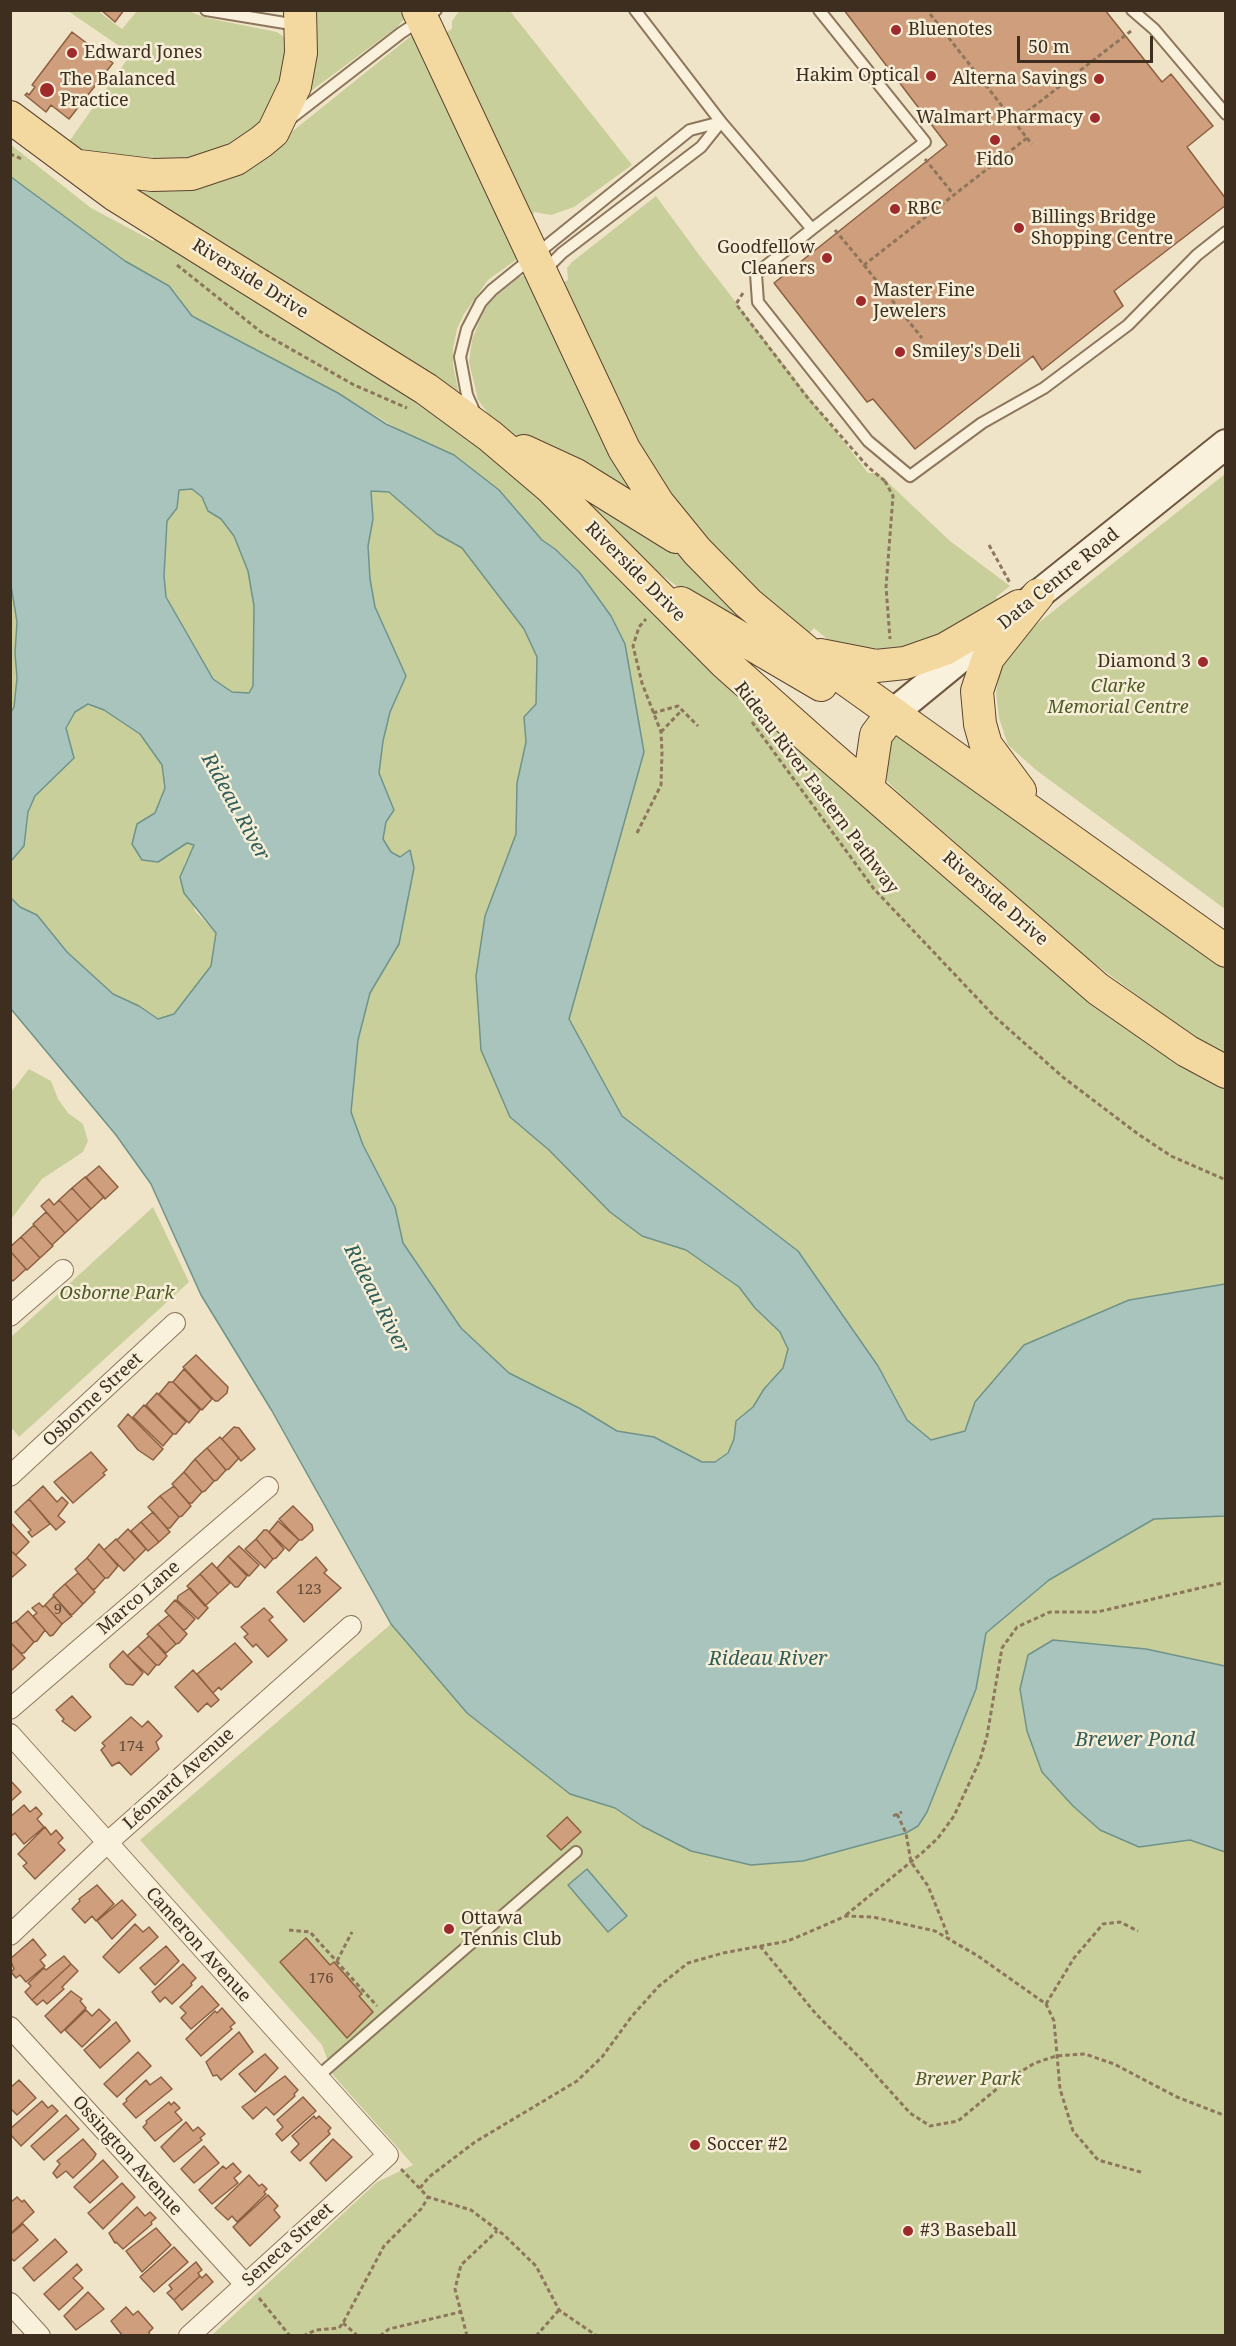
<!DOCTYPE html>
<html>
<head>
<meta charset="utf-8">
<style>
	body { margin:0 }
	#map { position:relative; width:1236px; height:2346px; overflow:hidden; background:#f0e4c8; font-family:"Noto Serif",serif }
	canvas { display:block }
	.frame { position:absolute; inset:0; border:12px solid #3d2e20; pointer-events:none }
	.scale { position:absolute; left:1017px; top:36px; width:136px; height:27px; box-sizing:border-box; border:3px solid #3d2e20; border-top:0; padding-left:8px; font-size:18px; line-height:21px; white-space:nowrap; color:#3d2e20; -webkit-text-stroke:4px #f7eed8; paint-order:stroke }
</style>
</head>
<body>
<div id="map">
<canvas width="1236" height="2346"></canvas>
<div class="frame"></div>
<div class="scale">50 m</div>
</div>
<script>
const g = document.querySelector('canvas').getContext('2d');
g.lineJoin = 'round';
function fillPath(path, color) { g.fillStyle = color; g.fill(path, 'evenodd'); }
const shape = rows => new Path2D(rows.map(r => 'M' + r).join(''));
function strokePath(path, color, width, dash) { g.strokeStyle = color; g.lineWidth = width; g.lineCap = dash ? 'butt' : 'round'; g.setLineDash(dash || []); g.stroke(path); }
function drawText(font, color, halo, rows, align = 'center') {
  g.font = font + ' "Noto Serif",serif'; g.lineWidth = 5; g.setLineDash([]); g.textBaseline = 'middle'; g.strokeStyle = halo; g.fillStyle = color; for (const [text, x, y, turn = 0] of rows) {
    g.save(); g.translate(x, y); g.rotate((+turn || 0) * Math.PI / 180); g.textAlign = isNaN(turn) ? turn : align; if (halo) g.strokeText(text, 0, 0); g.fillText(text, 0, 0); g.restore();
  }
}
const green = shape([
	[68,11,98,11,122,29,137,11,188,11,207,18,277,32,287,39,292,51,267,118,234,148,188,165,79,151,68,143,131,54],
	[308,11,404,11,406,17,397,27,311,91,306,86],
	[459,11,510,11,632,165,574,207,551,215,534,212,533,217,527,212,445,33,452,29,452,21],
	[411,36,416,37,520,257,488,280,464,314,457,329,453,349,453,365,459,394,127,188,284,138],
	[10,144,91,208,153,241,157,236,485,444,689,644,1225,1072,1225,1284,1129,1300,975,1402,965,1431,931,1440,907,1420,878,1366,798,1251,622,1116,568,1019,610,870,625,644,611,616,580,573,555,549,542,540,499,490,338,393,192,316,169,286,125,261,11,177],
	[656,196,700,256,868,473,878,473,950,541,1010,586,996,597,999,601,920,652,867,651,840,645,826,638,814,628,808,635,770,606,703,538,644,459,560,284,568,280,567,268,572,262],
	[526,275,602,430,777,641,682,590,650,566,492,419,478,400,469,362,472,340,479,322,489,302,519,277],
	[1225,474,1225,909,1036,770,1008,745,999,718,996,692,1001,668,1012,647,1032,628],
	[192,489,202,497,208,511,221,519,234,536,248,571,254,606,253,686,249,693,232,692,212,679,166,597,164,576,167,521,177,508,179,490],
	[371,491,389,492,437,534,462,548,524,629,537,657,536,704,524,717,526,742,517,783,516,834,485,916,510,1117,549,1150,642,1236,686,1250,739,1287,755,1308,780,1332,788,1349,783,1368,764,1389,753,1407,736,1421,734,1439,727,1453,715,1462,702,1462,654,1437,617,1431,579,1408,509,1373,461,1328,403,1243,395,1207,363,1145,351,1112,358,1040,370,993,399,944,414,868,410,850,400,857,391,852,383,839,386,822,394,810,379,773,383,741,390,712,406,676,375,607,370,579,368,546,373,519],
	[10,579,17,622,15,653,17,678,14,708,11,714],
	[88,704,104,710,140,734,162,765,165,788,155,813,137,824,158,862,187,842,194,845,184,865,195,911,216,933,211,966,174,1014,158,1019,139,1006,113,994,67,952,37,916,20,907,11,898,10,861,26,832,28,812,35,796,74,758,66,728,75,712],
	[894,732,914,741,1225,967,1225,1054,1192,1036,1087,958,899,793,887,781,885,771,886,741],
	[29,1069,51,1081,58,1099,68,1113,83,1124,88,1141,83,1152,42,1179,11,1219,11,1092],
	[153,1207,189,1282,19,1437,11,1427,11,1337],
	[1225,1516,1225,2335,212,2335,377,2182,413,2165,333,2075,322,2045,140,1840,391,1624,467,1713,570,1794,615,1808,642,1826,691,1851,875,1841,906,1833,927,1812,976,1689,986,1633,1049,1580,1154,1519]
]);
const water = shape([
	[11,177,125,261,169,286,192,316,338,393,386,424,454,455,499,490,542,540,555,549,580,573,611,616,625,644,644,752,569,1019,622,1116,798,1251,878,1366,907,1420,931,1440,965,1431,975,1402,1024,1345,1129,1300,1225,1284,1225,1516,1154,1519,1049,1580,986,1633,976,1689,927,1812,918,1826,906,1833,803,1861,751,1865,691,1851,642,1826,615,1808,570,1794,467,1713,391,1624,272,1411,201,1295,151,1184,116,1135,11,1009,11,898,20,907,37,915,67,952,113,994,139,1006,158,1019,174,1014,211,966,216,933,184,893,180,877,194,845,187,843,158,862,142,860,132,844,137,824,155,813,165,788,162,765,140,734,104,710,88,704,75,712,66,728,74,758,35,796,28,812,24,846,11,861,10,714,14,707,17,678,15,653,17,622,10,579,11,177],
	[192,489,202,497,208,511,221,519,234,536,248,571,254,606,253,686,249,693,232,692,213,679,166,597,164,576,167,521,177,508,179,490,192,489],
	[371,491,389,492,437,534,462,548,524,629,537,657,536,704,524,717,526,742,517,783,516,834,485,916,476,976,481,1050,510,1117,549,1150,610,1212,642,1236,686,1250,739,1287,755,1308,780,1332,788,1349,783,1368,764,1389,753,1407,736,1421,734,1439,728,1453,715,1462,702,1462,654,1437,617,1431,579,1408,509,1373,461,1328,403,1243,395,1207,363,1145,351,1112,358,1040,370,993,399,944,414,868,410,850,400,857,391,852,383,839,386,822,394,810,379,773,383,741,390,712,406,676,375,607,370,579,368,546,373,519,371,491],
	[1053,1640,1146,1649,1225,1666,1225,1852,1190,1840,1139,1847,1100,1830,1073,1806,1042,1772,1027,1731,1020,1689,1028,1655,1053,1640],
	[587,1869,627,1916,608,1932,568,1885,587,1869]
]);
const building = shape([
	[101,10,124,10,115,22,101,10],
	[844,10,1105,10,1162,82,1171,74,1213,126,1187,147,1226,199,1226,205,1114,291,1123,306,1042,370,1033,356,915,449,873,399,867,402,774,283,947,145,844,10],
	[72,32,113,63,69,119,51,105,46,112,25,95,27,93,29,95,35,87,32,85,72,32],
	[99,1166,118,1187,105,1199,86,1177,99,1166],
	[85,1177,104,1197,91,1209,72,1188,85,1177],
	[72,1188,91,1209,78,1221,59,1200,72,1188],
	[49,1199,54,1205,59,1200,78,1221,65,1233,41,1206,49,1199],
	[46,1212,65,1233,52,1245,33,1224,46,1212],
	[34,1225,53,1246,40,1258,21,1237,34,1225],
	[21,1237,40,1258,27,1270,10,1251,10,1247,21,1237],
	[10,1251,26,1269,13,1281,10,1278,10,1251],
	[196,1355,228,1387,227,1393,218,1401,215,1401,183,1367,196,1355],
	[184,1369,212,1399,202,1410,173,1382,184,1369],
	[169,1382,173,1382,200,1410,189,1423,159,1394,169,1382],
	[157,1393,186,1422,176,1434,173,1434,146,1405,157,1393],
	[144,1405,173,1434,163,1446,133,1417,144,1405],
	[128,1414,163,1449,153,1460,138,1450,118,1426,128,1414],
	[234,1427,239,1428,255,1449,241,1461,222,1439,234,1427],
	[220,1437,239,1458,229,1469,226,1470,207,1448,220,1437],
	[207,1448,226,1470,217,1480,214,1481,195,1459,207,1448],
	[91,1452,107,1470,103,1473,105,1475,73,1503,54,1482,91,1452],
	[195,1459,214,1481,205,1491,202,1492,184,1472,195,1459],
	[184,1472,202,1492,192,1503,189,1503,172,1484,184,1472],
	[43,1486,57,1502,62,1497,68,1503,58,1516,65,1522,56,1530,29,1499,43,1486],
	[174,1486,191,1506,182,1516,179,1517,160,1496,174,1486],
	[160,1496,179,1517,170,1528,167,1528,148,1507,160,1496],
	[29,1499,50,1524,32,1537,28,1532,31,1530,15,1512,29,1499],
	[293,1506,312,1525,313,1530,302,1540,299,1540,279,1519,293,1506],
	[153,1512,170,1532,159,1542,141,1522,153,1512],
	[278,1521,299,1540,289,1551,269,1532,278,1521],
	[10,1522,29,1542,16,1555,10,1550,10,1522],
	[141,1522,159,1542,148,1551,131,1531,141,1522],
	[128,1529,146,1549,135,1560,117,1540,128,1529],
	[264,1530,267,1530,284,1549,276,1558,273,1559,256,1539,264,1530],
	[116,1539,135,1560,124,1571,104,1550,116,1539],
	[256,1539,273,1559,265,1568,245,1549,256,1539],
	[99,1544,118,1566,108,1578,105,1578,87,1558,99,1544],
	[239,1546,259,1565,249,1576,228,1556,239,1546],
	[10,1550,26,1565,10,1579,10,1550],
	[228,1556,247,1576,238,1587,235,1587,217,1568,228,1556],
	[316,1557,327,1570,324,1573,341,1588,304,1622,277,1592,316,1557],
	[87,1558,105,1578,95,1589,92,1589,75,1569,87,1558],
	[212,1563,230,1583,218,1594,200,1574,212,1563],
	[78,1573,95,1592,83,1604,65,1584,78,1573],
	[200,1574,218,1594,205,1606,187,1586,200,1574],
	[65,1584,83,1604,73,1614,70,1615,53,1595,65,1584],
	[190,1588,208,1608,198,1619,177,1600,178,1596,190,1588],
	[54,1596,72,1616,62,1624,45,1605,54,1596],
	[175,1600,195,1619,186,1629,183,1630,165,1611,175,1600],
	[39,1603,43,1607,45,1605,62,1624,53,1635,50,1636,33,1616,37,1613,32,1608,39,1603],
	[264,1608,273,1617,269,1620,287,1640,268,1657,256,1644,253,1647,244,1637,248,1634,241,1627,264,1608],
	[28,1611,45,1630,37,1641,34,1642,16,1622,28,1611],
	[169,1615,187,1634,179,1643,176,1644,158,1624,169,1615],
	[16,1621,34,1642,24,1653,21,1653,10,1642,10,1625,16,1621],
	[158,1624,176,1644,166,1653,147,1634,158,1624],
	[149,1636,167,1656,159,1665,156,1665,138,1646,149,1636],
	[10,1642,25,1658,12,1670,10,1669,10,1642],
	[235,1643,252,1662,221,1690,219,1687,213,1693,197,1674,235,1643],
	[138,1646,156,1665,148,1675,127,1656,138,1646],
	[123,1651,143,1673,133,1685,126,1684,110,1667,110,1664,123,1651],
	[193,1670,219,1700,211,1707,207,1703,198,1712,175,1687,193,1670],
	[72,1696,91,1717,75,1731,62,1721,64,1719,56,1710,72,1696],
	[131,1717,142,1727,148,1721,162,1736,156,1742,159,1749,131,1775,119,1762,112,1766,101,1750,105,1746,102,1743,131,1717],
	[10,1780,21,1792,10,1802,10,1780],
	[24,1805,30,1812,36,1807,42,1814,37,1819,44,1827,24,1844,15,1833,10,1837,10,1817,24,1805],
	[567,1817,581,1832,561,1850,547,1836,567,1817],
	[45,1827,51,1835,56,1830,63,1838,58,1843,65,1850,35,1879,23,1866,27,1863,18,1854,45,1827],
	[97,1885,114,1904,96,1921,92,1916,85,1923,72,1909,80,1901,79,1899,97,1885],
	[122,1900,136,1915,112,1939,97,1921,122,1900],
	[135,1924,143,1932,149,1927,158,1937,119,1973,103,1957,135,1924],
	[306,1938,330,1965,334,1962,362,1994,359,1996,373,2012,347,2038,280,1962,306,1938],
	[33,1939,46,1955,40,1960,45,1966,26,1982,20,1975,16,1978,11,1972,14,1969,10,1959,33,1939],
	[166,1946,179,1961,155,1985,140,1968,166,1946],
	[64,1956,71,1964,32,2000,25,1992,31,1986,28,1983,44,1968,46,1970,64,1956],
	[71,1964,78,1971,62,1987,64,1989,47,2004,43,2000,37,2005,32,2000,71,1964],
	[183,1964,196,1978,191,1983,192,1985,172,2004,165,1997,160,2002,152,1992,183,1964],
	[202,1986,219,2005,191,2029,181,2018,186,2013,180,2007,202,1986],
	[71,1991,82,1999,80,2001,86,2008,61,2033,45,2016,71,1991],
	[222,2008,235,2023,230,2027,232,2029,201,2056,186,2039,215,2011,217,2013,222,2008],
	[99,2009,110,2020,82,2047,65,2030,86,2010,92,2016,99,2009],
	[116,2022,130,2041,100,2068,84,2050,116,2022],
	[239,2032,253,2052,221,2080,217,2075,213,2076,206,2062,239,2032],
	[138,2052,151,2066,117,2097,104,2084,138,2052],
	[265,2054,278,2068,255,2092,239,2074,265,2054],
	[285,2076,298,2090,294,2094,295,2096,274,2115,266,2107,253,2119,242,2107,285,2076],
	[161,2077,172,2089,136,2118,123,2104,127,2101,126,2099,146,2080,150,2085,161,2077],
	[19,2080,36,2098,17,2115,10,2108,10,2088,19,2080],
	[303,2097,316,2111,282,2141,276,2134,283,2127,277,2120,303,2097],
	[42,2101,48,2108,52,2105,58,2111,21,2146,10,2134,10,2129,42,2101],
	[169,2102,171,2105,174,2102,180,2108,175,2112,182,2120,155,2141,143,2127,147,2123,146,2121,169,2102],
	[66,2115,79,2129,44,2160,31,2146,66,2115],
	[314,2116,316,2119,319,2116,331,2128,328,2131,330,2134,300,2161,291,2152,299,2144,292,2136,314,2116],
	[186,2122,193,2131,198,2127,205,2134,200,2138,202,2140,174,2162,161,2147,186,2122],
	[83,2139,96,2154,93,2159,73,2178,66,2171,57,2178,53,2173,60,2164,57,2161,83,2139],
	[333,2139,352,2157,326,2181,310,2163,333,2139],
	[204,2146,219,2163,194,2183,181,2169,204,2146],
	[103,2160,118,2177,90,2203,74,2187,103,2160],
	[233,2163,241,2172,234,2178,238,2183,212,2204,199,2190,223,2166,226,2169,233,2163],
	[249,2175,259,2186,262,2184,267,2189,264,2192,266,2194,237,2222,232,2216,228,2220,215,2208,249,2175],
	[122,2183,135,2197,103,2229,88,2213,122,2183],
	[268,2195,278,2206,274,2210,280,2217,250,2246,233,2227,268,2195],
	[17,2197,22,2202,24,2200,34,2212,10,2234,10,2203,17,2197],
	[137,2207,145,2216,150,2212,156,2218,151,2222,152,2224,123,2249,116,2242,115,2243,109,2233,137,2207],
	[23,2224,38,2240,14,2261,10,2257,10,2235,23,2224],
	[156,2228,171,2245,142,2272,126,2251,156,2228],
	[55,2239,67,2252,34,2281,23,2268,55,2239],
	[174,2247,188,2262,154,2292,140,2277,174,2247],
	[196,2262,202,2270,198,2273,200,2276,174,2300,167,2293,172,2289,169,2285,196,2262],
	[77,2264,82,2270,73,2278,83,2288,59,2310,44,2294,77,2264],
	[206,2274,213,2282,182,2310,174,2300,200,2276,202,2278,206,2274],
	[88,2292,104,2309,76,2330,64,2316,88,2292],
	[126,2307,133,2315,138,2311,153,2328,149,2332,150,2336,123,2336,118,2330,111,2321,126,2307]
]);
const path = shape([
	[1015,121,1131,31],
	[1027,138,1032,144],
	[10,154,22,159],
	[925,159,954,195],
	[835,230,864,265,1027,138,927,10],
	[177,265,261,332,354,385,407,408],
	[864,265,922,338],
	[743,293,736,304,807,397,868,467,885,481],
	[885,481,893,496,886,587,890,639],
	[989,545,1010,583],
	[653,713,678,706,698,726],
	[752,722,874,889,995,1017,1064,1078,1138,1134,1171,1156,1226,1180],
	[661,732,682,710],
	[637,833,661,785,662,752,661,732,642,683,633,646,639,627,646,619],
	[897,1814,906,1833,911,1862,928,1886,949,1938],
	[893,1816,902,1812],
	[846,1915,923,1852,938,1838,954,1816,980,1760,987,1736,1002,1648,1017,1627,1050,1612,1097,1612,1226,1582],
	[289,1930,310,1932,377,2006],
	[760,1946,816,2014,863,2061,910,2113,930,2126,958,2121,1010,2078,1035,2063,1056,2056,1085,2054,1114,2064,1177,2097,1226,2116],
	[337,1961,352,1932],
	[1046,2004,1074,1958,1103,1924,1120,1922,1138,1931],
	[401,2169,428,2197,471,2210,504,2235,536,2266,559,2310,597,2336],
	[420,2188,429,2177,475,2142,577,2081,602,2057,632,2016,659,1986,688,1963,723,1953,788,1941,846,1916,873,1917,935,1931,978,1956,1046,2004,1054,2021,1060,2089,1073,2131,1098,2160,1144,2173],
	[259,2298,290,2336],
	[343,2323,358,2336],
	[303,2336,316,2330,339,2328,343,2323,384,2246,422,2208,428,2197],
	[380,2336,389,2329,460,2312],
	[467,2336,455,2289,461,2265,497,2231],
	[536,2336,559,2310]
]);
const service = shape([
	[206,10,297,25],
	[635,10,721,122,812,229,756,274,758,302,868,441,910,476,982,423,1044,388,1128,325,1197,255,1226,232],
	[1132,10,1154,29,1226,114],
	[290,119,401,33,436,10],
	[812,229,925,142,819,10],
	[547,274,551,264,562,253,701,147,721,122],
	[475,413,467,395,460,357,467,329,481,302,492,290,690,130,721,122],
	[316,2078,576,1852]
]);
const minor = shape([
	[10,1316,63,1270],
	[10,1476,175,1323],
	[10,1709,268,1487],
	[10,1734,388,2155,189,2336],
	[10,1935,107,1843,351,1626],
	[10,2027,244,2283],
	[10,2303,40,2336]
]);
const secondary = shape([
	[1019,610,1226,444],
	[892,714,986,637]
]);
const primary = shape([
	[418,10,624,449,658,503,697,551,748,603,807,652,1226,951],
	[10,117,115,195,426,389,490,436,550,487,725,663,824,751,1098,989,1187,1051,1226,1072],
	[79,166,152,175,191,174,236,159,261,142,273,132,295,86,301,53,300,10],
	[524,451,576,475,676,537],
	[681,603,821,685],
	[820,655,876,666,905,663,945,649,1019,606],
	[868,789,876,735,892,714],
	[1020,791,986,745,980,724,977,691,988,658,1038,595]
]);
const markers = [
	[896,30,6,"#9e2a2b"],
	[72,53,6,"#9e2a2b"],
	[931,76,6,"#9e2a2b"],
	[1099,79,6,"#9e2a2b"],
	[47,90,8,"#9e2a2b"],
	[1095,118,6,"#9e2a2b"],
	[995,140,6,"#9e2a2b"],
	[895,209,6,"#9e2a2b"],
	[1019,228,6,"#9e2a2b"],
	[827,258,6,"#9e2a2b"],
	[861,301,6,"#9e2a2b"],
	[900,352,6,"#9e2a2b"],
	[1203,662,6,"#9e2a2b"],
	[449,1929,6,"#9e2a2b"],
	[695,2145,6,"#9e2a2b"],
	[908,2231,6,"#9e2a2b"]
];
const numberNames = [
	["123",309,1590],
	["9",58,1610],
	["174",131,1747],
	["176",321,1979]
];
const poiNames = [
	["Bluenotes",908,30],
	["Edward Jones",84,53],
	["Hakim Optical",919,76,"right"],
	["Alterna Savings",1087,79,"right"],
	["The Balanced",60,80],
	["Practice",60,101],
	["Walmart Pharmacy",1083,118,"right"],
	["Fido",995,160,"center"],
	["RBC",907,209],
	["Billings Bridge",1031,218],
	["Shopping Centre",1031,239],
	["Goodfellow",815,248,"right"],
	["Cleaners",815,269,"right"],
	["Master Fine",873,291],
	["Jewelers",873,312],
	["Smiley's Deli",912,352],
	["Diamond 3",1191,662,"right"],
	["Ottawa",461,1919],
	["Tennis Club",461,1940],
	["Soccer #2",707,2145],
	["#3 Baseball",920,2231]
];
const streetNames = [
	["Riverside Drive",250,279,32],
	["Riverside Drive",635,572,45],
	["Data Centre Road",1059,579,-39],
	["Rideau River Eastern Pathway",816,788,53],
	["Riverside Drive",995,899,41],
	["Osborne Street",93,1400,-43],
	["Marco Lane",139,1598,-41],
	["Léonard Avenue",179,1779,-42],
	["Cameron Avenue",198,1945,48],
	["Ossington Avenue",127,2156,48],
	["Seneca Street",288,2245,-42]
];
const parkNames = [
	["Clarke",1118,687],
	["Memorial Centre",1118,708],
	["Osborne Park",117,1294],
	["Brewer Park",968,2080]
];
const waterNames = [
	["Rideau River",235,807,61],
	["Rideau River",376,1299,63],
	["Rideau River",768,1659],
	["Brewer Pond",1135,1740]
];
fillPath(green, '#c9cf9b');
fillPath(water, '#a9c4bc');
strokePath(water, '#6f938a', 1.5);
fillPath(building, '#cf9f7d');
strokePath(building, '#8d5f41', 1.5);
strokePath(service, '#8d765c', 14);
strokePath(minor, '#8d765c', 22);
strokePath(secondary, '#6f573f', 32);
strokePath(primary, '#5b4430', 34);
strokePath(path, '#8d765c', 3, [4.5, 3]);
strokePath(service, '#faf1dc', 10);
strokePath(minor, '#faf1dc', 20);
strokePath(secondary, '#faf1dc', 28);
strokePath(primary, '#f3d9a0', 32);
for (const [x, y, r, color] of markers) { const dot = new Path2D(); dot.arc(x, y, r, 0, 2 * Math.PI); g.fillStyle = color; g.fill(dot); strokePath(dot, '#f7eed8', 2); }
drawText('15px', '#624a37', null, numberNames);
drawText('18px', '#3d2e20', '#f7eed8', poiNames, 'left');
drawText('18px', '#3d2e20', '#f7eed8', streetNames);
drawText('italic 18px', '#4d5a26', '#f7eed8', parkNames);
drawText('italic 20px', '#2f5d5a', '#f7eed8', waterNames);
</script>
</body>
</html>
